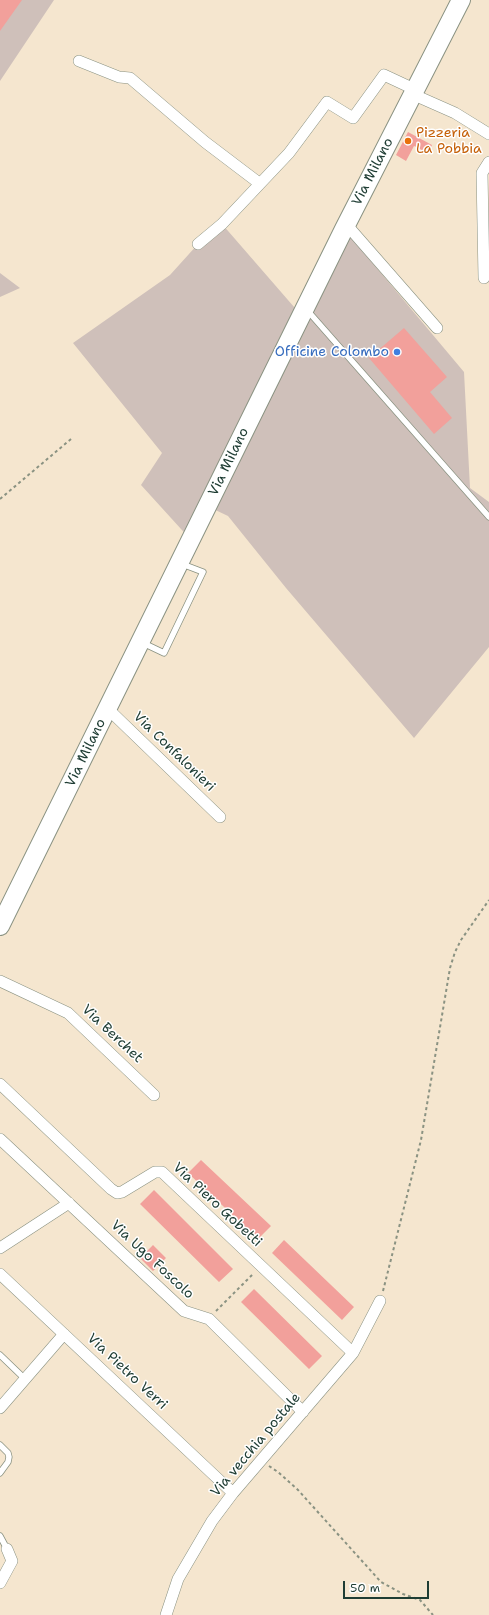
<!DOCTYPE html>
<html>
<head>
<meta charset="utf-8">
<style>
	body { margin:0 }
	#map { position:relative; width:489px; height:1615px; overflow:hidden; background:#f5e6cf; font-family:"Shantell Sans",sans-serif }
	canvas { display:block }
	.scale { position:absolute; left:343px; top:1581px; width:86px; height:18px; box-sizing:border-box; border:2px solid #1f3d34; border-top:0; padding-left:5px; font-size:12px; line-height:14px; white-space:nowrap; color:#1f3d34; -webkit-text-stroke:3px #fff; paint-order:stroke }
</style>
</head>
<body>
<div id="map">
<canvas width="489" height="1615"></canvas>
<div class="scale">50 m</div>
</div>
<script>
const g = document.querySelector('canvas').getContext('2d');
g.lineJoin = 'round';
function fillPath(path, color) { g.fillStyle = color; g.fill(path, 'evenodd'); }
const shape = rows => new Path2D(rows.map(r => 'M' + r).join(''));
function strokePath(path, color, width, dash) { g.strokeStyle = color; g.lineWidth = width; g.lineCap = dash ? 'butt' : 'round'; g.setLineDash(dash || []); g.stroke(path); }
function drawText(font, color, halo, rows, align = 'center') {
  g.font = font + ' "Shantell Sans",sans-serif'; g.lineWidth = 3; g.setLineDash([]); g.textBaseline = 'middle'; g.strokeStyle = halo; g.fillStyle = color; for (const [text, x, y, turn = 0] of rows) {
    g.save(); g.translate(x, y); g.rotate((+turn || 0) * Math.PI / 180); g.textAlign = isNaN(turn) ? turn : align; if (halo) g.strokeText(text, 0, 0); g.fillText(text, 0, 0); g.restore();
  }
}
const industrial = shape([
	[0,0,54,0,0,81],
	[222,224,301,315,344,229,464,372,470,488,489,502,489,647,414,738,286,588,228,516,207,506,191,540,141,485,162,453,73,343,170,275,198,244],
	[0,273,20,288,0,297]
]);
const building = shape([
	[0,0,22,0,0,31],
	[408,132,432,145,428,153,414,146,406,161,396,155],
	[404,328,447,377,430,392,452,418,434,434,369,358],
	[201,1160,271,1226,258,1239,188,1173],
	[154,1190,233,1269,219,1282,140,1204],
	[284,1240,354,1307,342,1320,272,1253],
	[153,1245,166,1258,153,1271,140,1258],
	[254,1289,322,1356,309,1369,241,1302]
]);
const path = shape([
	[0,499,71,439],
	[383,1291,421,1140,450,968,455,952,461,940,489,900],
	[216,1311,254,1273],
	[269,1466,278,1472,298,1490,381,1582,403,1594,420,1600,433,1615]
]);
const lane = shape([
	[307,310,489,517],
	[143,643,164,653,203,572,182,564],
	[0,1355,25,1379],
	[0,1445,8,1453,9,1457,8,1462,0,1473],
	[0,1536,7,1549]
]);
const street = shape([
	[79,61,119,77,130,78,205,142,259,183],
	[412,94,455,113,489,134],
	[346,224,437,328],
	[198,244,222,224,289,153,327,102,353,118,384,75,414,89],
	[484,278,482,173,489,162],
	[108,709,220,817],
	[0,981,68,1013,154,1095],
	[0,1084,111,1189,117,1193,122,1192,155,1172,162,1172,353,1353],
	[0,1139,184,1311,209,1319,303,1412],
	[0,1248,69,1203],
	[0,1274,233,1493],
	[0,1408,64,1334],
	[0,1583,12,1561,7,1549],
	[166,1615,178,1579,212,1521,233,1493,353,1353,380,1301]
]);
const primary = shape([
	[0,926,344,229,461,0]
]);
const markers = [
	[408,141,4,"#e8710a"],
	[397,352,4,"#3f7fe0"]
];
const foodNames = [
	["Pizzeria",416,133],
	["La Pobbia",416,149]
];
const streetNames = [
	["Via Milano",373,172,-63],
	["Via Milano",229,462,-64],
	["Via Confalonieri",174,752,44],
	["Via Milano",86,753,-64],
	["Via Berchet",112,1034,43],
	["Via Piero Gobetti",217,1205,43],
	["Via Ugo Foscolo",152,1260,43],
	["Via Pietro Verri",127,1372,43],
	["Via vecchia postale",256,1445,-50]
];
const shopNames = [
	["Officine Colombo",389,352]
];
fillPath(industrial, '#cfc0ba');
fillPath(building, '#f2a09b');
strokePath(lane, '#8a9282', 7);
strokePath(street, '#8a9282', 12);
strokePath(primary, '#8a9282', 20);
strokePath(path, '#8a9282', 2, [3, 3]);
strokePath(lane, '#fff', 5.5);
strokePath(street, '#fff', 11);
strokePath(primary, '#fff', 18);
for (const [x, y, r, color] of markers) { const dot = new Path2D(); dot.arc(x, y, r, 0, 2 * Math.PI); g.fillStyle = color; g.fill(dot); strokePath(dot, '#fff', 1.5); }
drawText('14px', '#c56008', '#fff', foodNames, 'left');
drawText('14px', '#1f3d34', '#fff', streetNames);
drawText('14px', '#366cbe', '#fff', shopNames, 'right');
</script>
</body>
</html>
